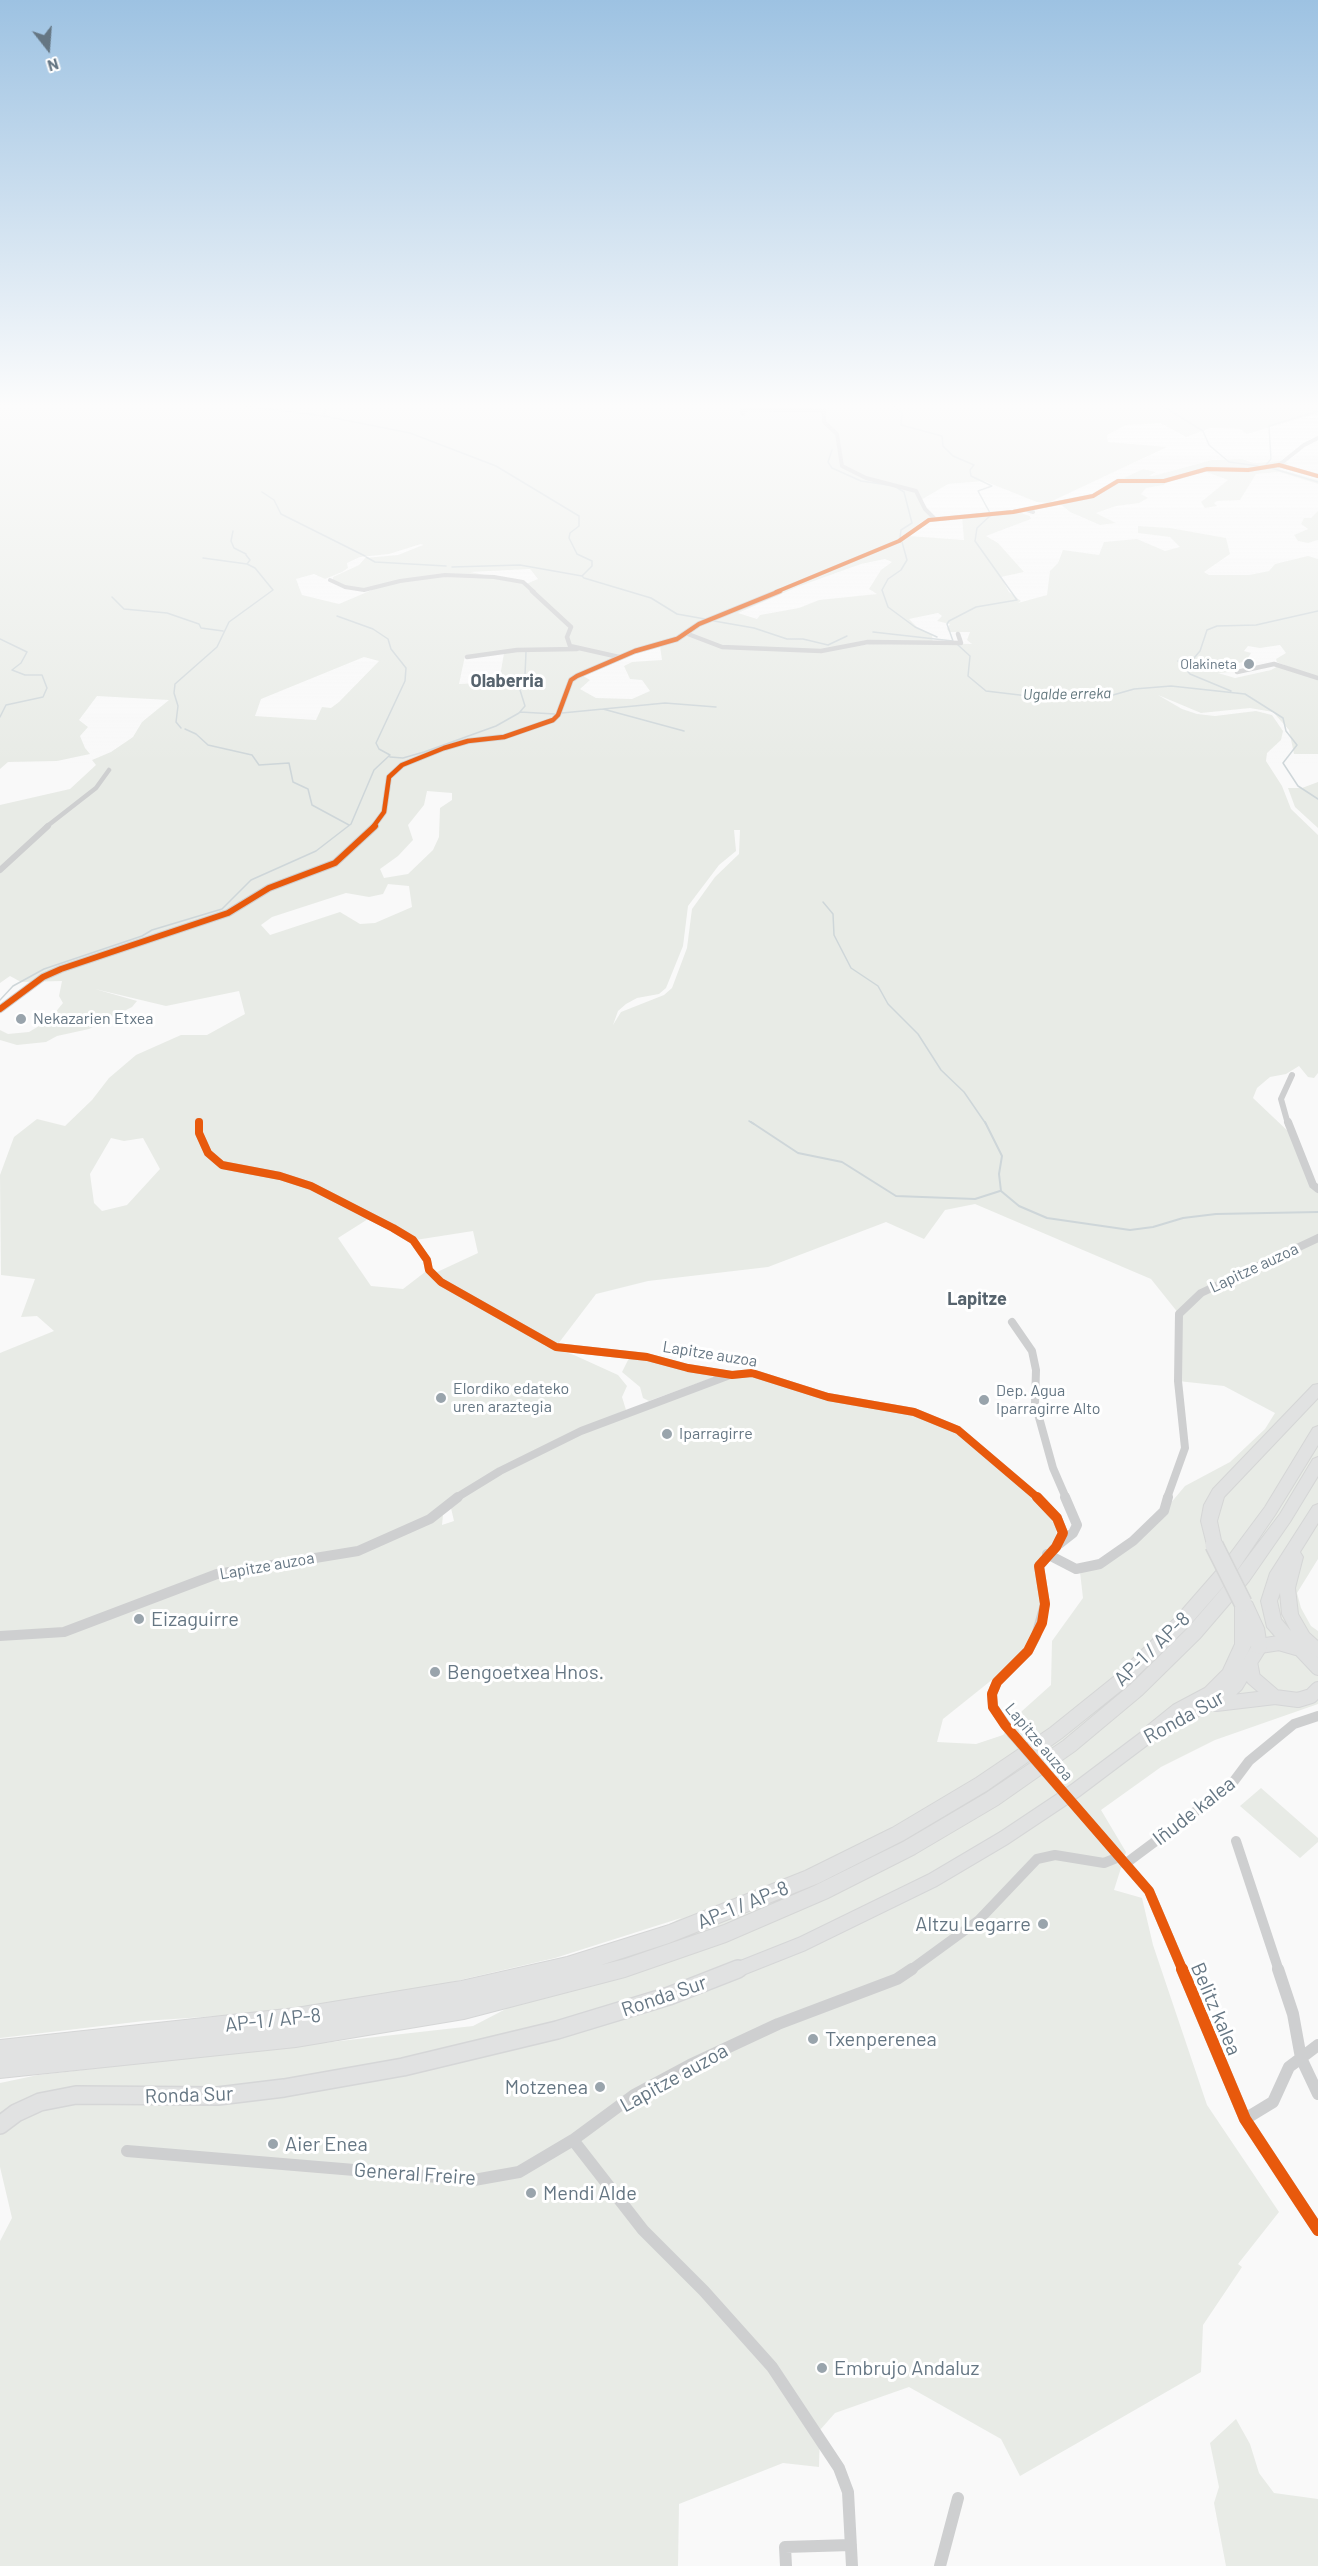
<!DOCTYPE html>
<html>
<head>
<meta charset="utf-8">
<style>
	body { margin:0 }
	#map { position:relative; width:1318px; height:2566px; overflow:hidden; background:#f9f9f9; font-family:Barlow,sans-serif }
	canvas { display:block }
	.north { position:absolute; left:18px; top:18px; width:60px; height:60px; -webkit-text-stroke:4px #fff; paint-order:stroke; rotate:163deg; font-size:16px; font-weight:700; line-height:24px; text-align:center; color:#657683 }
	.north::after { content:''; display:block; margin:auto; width:21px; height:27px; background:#657683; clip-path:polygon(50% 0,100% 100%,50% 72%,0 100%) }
</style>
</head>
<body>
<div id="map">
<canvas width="1318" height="2566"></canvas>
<div class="north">N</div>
</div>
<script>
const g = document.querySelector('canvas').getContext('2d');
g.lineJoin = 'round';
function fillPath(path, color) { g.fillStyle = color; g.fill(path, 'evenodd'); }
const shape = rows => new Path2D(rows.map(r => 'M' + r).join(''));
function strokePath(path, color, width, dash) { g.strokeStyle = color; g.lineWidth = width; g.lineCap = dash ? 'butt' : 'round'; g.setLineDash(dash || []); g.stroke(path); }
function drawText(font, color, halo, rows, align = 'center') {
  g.font = font + ' Barlow,sans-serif'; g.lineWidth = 6; g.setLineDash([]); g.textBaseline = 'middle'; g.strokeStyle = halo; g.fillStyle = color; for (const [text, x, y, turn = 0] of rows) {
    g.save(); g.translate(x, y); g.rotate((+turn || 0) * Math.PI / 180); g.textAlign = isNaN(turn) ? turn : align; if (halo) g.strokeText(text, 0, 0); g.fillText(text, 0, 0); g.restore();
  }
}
const green = shape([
	[0,405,1318,405,1318,413,1247,434,1240,429,1210,428,1186,437,1161,423,1126,425,1107,435,1108,442,1167,447,1048,503,1037,502,984,481,948,484,921,500,933,517,921,522,909,536,964,540,962,517,1021,513,1030,516,1031,519,986,536,998,543,1024,572,1001,577,1009,592,1021,601,1018,603,1047,595,1050,571,1058,563,1063,550,1099,555,1104,542,1137,539,1165,551,1180,547,1170,537,1138,533,1138,526,1170,528,1226,538,1230,554,1204,572,1209,575,1249,575,1269,571,1275,564,1308,556,1318,559,1318,754,1294,754,1289,730,1273,712,1250,708,1201,713,1158,695,1182,709,1197,714,1215,716,1256,711,1272,715,1283,731,1281,740,1267,753,1266,761,1282,786,1291,809,1318,835,1318,1073,1314,1078,1308,1077,1299,1066,1286,1074,1270,1077,1257,1088,1253,1098,1292,1135,1313,1185,1318,1189,1318,1559,1297,1593,1301,1608,1311,1626,1318,1631,1318,1704,1215,1740,1161,1767,1101,1810,1126,1852,1114,1890,1142,1898,1153,1945,1207,2105,1279,2212,1238,2264,1242,2267,1203,2325,1201,2372,1020,2476,1001,2439,909,2387,835,2413,820,2430,819,2467,783,2463,679,2504,678,2566,0,2566,0,2241,12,2218,0,2167,0,2083,38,2075,473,2026,681,1918,555,1958,439,1985,292,2011,144,2021,0,2038,0,1353,54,1331,37,1316,21,1317,35,1279,1,1275,0,1175,14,1137,37,1119,65,1126,92,1100,109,1078,136,1055,181,1035,207,1035,245,1014,239,991,166,1006,95,989,137,1001,132,1007,89,1029,57,1036,46,1042,17,1045,0,1040,0,1030,8,1034,29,1032,49,1020,63,1003,59,996,62,981,21,982,10,976,0,983,0,805,70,789,96,765,92,760,111,752,133,737,142,722,169,700,97,696,79,720,88,727,80,736,85,748,90,754,57,761,8,762,0,769],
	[421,544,423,545,398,555,365,558,359,565,333,577,333,581,346,587,374,589,339,604,302,595,296,579,314,574,325,579,342,572,348,568,347,563,360,557,389,554],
	[885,559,892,562,881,570,869,589,877,594,819,600,799,608,760,615,757,619,738,613,797,587,861,564],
	[530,569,538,579,526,584,471,572],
	[938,613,942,616,937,621,950,624,947,629,949,632,970,632,967,640,972,644,898,642,869,644,819,652,785,651,828,649,869,642,933,642,932,635,918,628,909,619],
	[1280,645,1286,653,1276,659,1277,662,1291,668,1278,666,1271,670,1235,678,1218,673,1231,672,1226,667,1246,661,1251,653,1244,651,1248,646,1260,648],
	[660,646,662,660,632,662,624,666,630,679,642,680,650,691,632,699,596,698,580,689,590,680,580,674,635,650],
	[504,653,499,682,459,684,465,656],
	[364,657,379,661,339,702,331,708,322,707,316,720,255,716,261,699],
	[427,791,452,793,452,800,440,808,439,837,433,850,408,874,384,878,380,869,398,856,413,840,408,825,424,805],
	[734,830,740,830,739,854,715,877,692,909,687,948,672,988,664,995,621,1012,613,1025,618,1011,626,1004,637,998,659,994,666,988,683,946,688,906,719,865,736,851],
	[388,884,409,886,412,907,375,923,360,924,340,912,270,935,261,925,272,917,346,893,369,897,383,894],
	[111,1138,124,1141,143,1138,160,1169,127,1205,102,1211,94,1203,90,1174],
	[975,1204,1151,1279,1179,1314,1178,1381,1224,1386,1275,1413,1265,1429,1230,1462,1185,1486,1164,1511,1133,1541,1100,1564,1080,1572,1083,1598,1052,1641,1051,1685,1022,1711,1003,1735,976,1744,937,1742,943,1719,1028,1651,1036,1636,1045,1604,1039,1566,1056,1547,1057,1518,1031,1491,958,1430,914,1412,828,1397,752,1373,732,1374,706,1387,581,1433,500,1473,464,1495,451,1508,454,1521,442,1525,443,1515,348,1557,327,1558,241,1572,241,1567,308,1554,351,1551,370,1543,427,1518,443,1507,447,1508,463,1493,542,1448,626,1410,622,1397,627,1386,618,1375,574,1355,543,1345,558,1344,596,1294,648,1281,768,1267,886,1222,924,1239,945,1210],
	[368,1219,409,1241,473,1231,478,1253,435,1273,429,1269,403,1289,371,1286,338,1238],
	[1242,459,1254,463,1281,461,1289,463,1279,469,1318,480,1318,484,1279,472,1256,474,1240,500,1217,501,1214,503,1217,506,1205,508,1201,502,1228,480,1201,470,1167,481,1164,485,1146,488,1141,494,1148,498,1139,503,1116,506,1096,513,1116,523,1100,525,1070,512,1058,502,1098,496,1113,484,1127,479,1124,478,1143,469,1156,472,1149,476,1153,476,1212,460],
	[1318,511,1318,540,1308,543,1298,541,1294,535,1308,529,1301,524,1304,518,1311,518],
	[1318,782,1318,828,1295,807,1288,788,1302,788],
	[629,1358,645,1359,720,1375,649,1401,643,1398,640,1387,622,1372],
	[1261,1788,1318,1838,1318,1842,1300,1858,1240,1806],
	[1236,2419,1250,2444,1259,2473,1274,2493,1318,2499,1318,2566,1226,2566,1214,2503,1219,2487,1210,2443]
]);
const streamFar1 = shape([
	[237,405,324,416,410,433,496,466,579,516,579,526,570,533,569,538,577,554,592,561,592,566,582,576,584,578,651,598,677,614,705,619],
	[892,405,902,413,901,425,942,436,943,446,953,456,974,465,970,470,971,476,992,486,978,491,990,513],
	[1161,405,1203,431,1209,445,1229,462,1258,466],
	[324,415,326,405],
	[832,450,828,462,832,468,861,481,888,485],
	[1265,466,1271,459,1269,426,1318,411],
	[1271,468,1318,482],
	[896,487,904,492,912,523,901,530,900,538],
	[262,492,274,500,281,514,365,556],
	[233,531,231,541,234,548,246,554],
	[902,542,907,560,901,570,888,579,882,590,888,607,915,627,937,637],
	[366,557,375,562,446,566],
	[203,558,247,564],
	[452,567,520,565,582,576],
	[112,597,124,609,167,613,199,624,201,628,223,631],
	[714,621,754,628,787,639,803,639,828,645,847,636],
	[873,632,953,641],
	[0,639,27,652,21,663,12,670,25,675,42,675,47,688,43,697,6,705,0,717],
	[953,641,947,624,949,621,976,607,1017,600,975,541,977,528,991,515],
	[958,645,970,656,968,676,986,691,1028,696,1113,695,1134,689,1171,686,1245,694,1283,718,1286,731,1297,745,1283,763,1298,786,1318,799],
	[1231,691,1190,674,1178,661,1194,658,1200,651,1207,630,1217,626,1256,625,1318,611],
	[603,709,684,731],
	[520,712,555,714],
	[562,713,665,703,716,707],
	[181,728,176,722,178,706,174,693,175,684,217,647,229,622,273,590,255,568,247,564,250,560,246,555],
	[185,729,196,734,208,745,252,755,259,765,289,763,293,782,308,789,312,805,349,825],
	[390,757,403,758,424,752,496,726,519,713,525,706,520,690,525,675,526,652],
	[823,902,833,914,834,935,851,968,878,986,888,1004,918,1034,941,1070,964,1092,986,1124],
	[0,1000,13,986,44,969,142,936,152,930,222,909,251,880,316,851,351,824,374,770,390,755,379,749,376,743,405,681,406,668,391,649,388,639,373,629,337,616],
	[749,1121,754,1124]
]);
const stream = shape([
	[751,1122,798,1153,842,1162,896,1196,975,1199,1000,1191],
	[985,1122,1002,1156,999,1174,1001,1191,1019,1206,1047,1218,1130,1230,1153,1227,1183,1218,1216,1214,1318,1212]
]);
const minorFar5 = shape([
	[743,414,742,411,748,409,824,411,824,422,837,434,842,466,866,478,916,491,925,509,934,518],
	[1279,465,1304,445,1318,438],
	[1027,510,1033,512],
	[330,580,345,587,364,590,400,581,445,575,494,577,523,582,534,592]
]);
const minorFar4 = shape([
	[532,591,571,627,567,637,570,646,619,657],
	[688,634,722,647,821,651,868,642,961,643,958,634],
	[467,657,517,650,577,649],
	[1237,672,1274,664,1318,678],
	[46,827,96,788,109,770]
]);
const minorFar3 = shape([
	[0,870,48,826],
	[1288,1124,1281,1099,1292,1075]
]);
const minorFar2 = shape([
	[199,1122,199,1133,208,1153,222,1165,280,1176,311,1186,393,1228,413,1240,427,1260,429,1270,441,1282,556,1347,647,1357,688,1368,732,1375,752,1373,828,1397,914,1412,958,1430,1038,1498],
	[1288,1122,1313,1185,1318,1189],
	[1012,1322,1032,1351,1036,1370,1035,1403,1053,1468,1066,1498],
	[456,1498,500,1471,581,1431,730,1375],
	[1167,1498,1185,1448,1178,1381,1179,1314,1201,1293,1318,1238]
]);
const minorFar1 = shape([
	[1059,1544,1073,1533,1077,1525,1065,1497],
	[1047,1554,1076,1569,1100,1564,1133,1541,1164,1511,1168,1497],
	[0,1636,64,1632,217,1574,358,1551,430,1519,458,1497],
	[1012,1734,993,1707,992,1694,997,1682,1028,1651,1036,1636,1045,1604,1039,1566,1056,1547,1063,1533,1057,1518,1037,1497],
	[1077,1808,1149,1891,1183,1971],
	[1236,1841,1279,1971],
	[1125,1864,1231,1785,1249,1761,1294,1724,1318,1716],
	[909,1971,979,1920,1037,1859,1055,1855,1104,1863,1119,1857]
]);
const minor = shape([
	[1182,1969,1245,2119,1318,2230],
	[1278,1969,1293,2014,1301,2058,1318,2045],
	[1245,2119,1273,2102,1289,2067,1301,2058,1318,2094],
	[573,2140,634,2095,690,2065,778,2024,897,1979,912,1969],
	[127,2151,474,2180,519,2172,573,2140,643,2230,704,2291,772,2367,839,2468,848,2492,852,2566],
	[786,2566,785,2547,851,2545],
	[940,2566,958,2498]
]);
const tertiaryFar2 = shape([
	[776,592,899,541,929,520,1013,512,1093,496,1118,481,1164,481,1207,469,1248,470,1279,465,1318,476]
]);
const tertiaryFar1 = shape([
	[373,827,384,812,389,777,402,765,444,748,468,741,504,737,553,720,558,715,571,680,577,676,635,651,677,639,699,624,780,591]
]);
const tertiary = shape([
	[0,1009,43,977,61,969,228,913,269,888,335,863,375,826]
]);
const secondaryFar1 = shape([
	[1318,1668,1300,1649,1279,1643,1260,1646,1250,1662,1253,1678,1275,1697,1298,1700,1311,1696,1318,1689],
	[1216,1704,1275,1697],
	[1171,1722,1224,1696,1236,1685,1250,1662],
	[734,1971,802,1944,933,1880,1004,1838,1076,1790,1157,1729]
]);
const secondary = shape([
	[0,2125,16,2113,40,2102,76,2095,218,2096,284,2088,403,2067,557,2030,669,1996,738,1969]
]);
const motorway = shape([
	[1318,1384,1318,1398,1224,1497,1217,1521,1222,1545,1220,1549,1214,1551,1208,1549,1201,1521,1204,1505,1213,1489,1313,1385,1318,1384],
	[1318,1426,1318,1445,1275,1515,1236,1572,1187,1628,1128,1685,1062,1738,988,1790,904,1840,819,1883,669,1943,601,1965,625,1959,724,1925,814,1886,903,1842,986,1793,1063,1741,1130,1685,1188,1628,1237,1571,1280,1514,1313,1459,1318,1457,1318,1476,1290,1522,1249,1581,1200,1638,1142,1695,1075,1751,998,1805,915,1854,828,1898,726,1942,625,1977,464,2019,296,2047,0,2078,0,2040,296,2008,461,1981,567,1957,669,1925,805,1871,892,1828,976,1778,1050,1728,1116,1675,1175,1618,1224,1562,1265,1507,1313,1428,1318,1426],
	[1318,1504,1318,1523,1300,1552,1303,1557,1295,1588,1298,1614,1309,1633,1318,1641,1318,1658,1302,1647,1300,1651,1294,1653,1288,1651,1267,1627,1261,1601,1270,1573,1313,1506,1318,1504],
	[1280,1593,1282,1614,1291,1631,1281,1619,1277,1601,1280,1593],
	[1243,1596,1252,1602,1264,1628,1267,1647,1265,1652,1259,1654,1253,1652,1251,1646,1235,1680,1217,1698,1185,1715,1159,1736,1153,1739,1147,1736,1144,1731,1147,1726,1173,1705,1205,1688,1223,1670,1235,1644,1235,1603,1237,1598,1243,1596]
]);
const minorBridge = shape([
	[1012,1734,1077,1808]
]);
const motorwayBridge = shape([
	[1214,1545,1243,1603]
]);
const cyclewayFar5 = shape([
	[776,592,899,541,929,520,1013,512,1093,496,1118,481,1164,481,1207,469,1248,470,1279,465,1318,476]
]);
const cyclewayFar4 = shape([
	[373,827,384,812,389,777,402,765,444,748,468,741,504,737,553,720,558,715,571,680,577,676,635,651,677,639,699,624,780,591]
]);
const cyclewayFar3 = shape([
	[0,1009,43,977,61,969,228,913,269,888,335,863,375,826]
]);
const cyclewayFar2 = shape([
	[199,1122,199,1133,208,1153,222,1165,280,1176,311,1186,393,1228,413,1240,427,1260,429,1270,441,1282,556,1347,647,1357,688,1368,732,1375,752,1373,828,1397,914,1412,958,1430,1038,1498]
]);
const cyclewayFar1 = shape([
	[1037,1497,1057,1518,1063,1533,1056,1547,1039,1566,1045,1604,1042,1623,1028,1651,997,1682,992,1694,993,1707,1005,1725,1149,1891,1183,1971]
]);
const cycleway = shape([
	[1182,1969,1245,2119,1318,2230]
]);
const markers = [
	[1249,664,6,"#99a4ac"],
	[21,1019,6,"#99a4ac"],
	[441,1398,6,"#99a4ac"],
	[984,1400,6,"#99a4ac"],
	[667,1434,6,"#99a4ac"],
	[139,1619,6,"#99a4ac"],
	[435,1672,6,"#99a4ac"],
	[1043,1924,6,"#99a4ac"],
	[813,2039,6,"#99a4ac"],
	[600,2087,6,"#99a4ac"],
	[273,2144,6,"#99a4ac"],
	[531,2193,6,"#99a4ac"],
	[822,2368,6,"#99a4ac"]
];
const farPoinames = [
	["Olakineta",1237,664]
];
const farWaternames = [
	["Ugalde erreka",1067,694,-1]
];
const poiNames = [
	["Nekazarien Etxea",33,1019],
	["Elordiko edateko",453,1389],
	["uren araztegia",453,1407],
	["Dep. Agua",996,1391],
	["Iparragirre Alto",996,1409],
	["Iparragirre",679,1434]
];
const streetNames = [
	["Lapitze auzoa",1254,1268,-25],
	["Lapitze auzoa",710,1354,9],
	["Lapitze auzoa",267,1566,-10],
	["Lapitze auzoa",1039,1742,50]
];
const farDistrictnames = [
	["Olaberria",507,681]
];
const neighbourhoodNames = [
	["Lapitze",977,1299]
];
const nearPoinames = [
	["Eizaguirre",151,1619],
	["Bengoetxea Hnos.",447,1672],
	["Altzu Legarre",1031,1924,"right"],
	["Txenperenea",825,2039],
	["Motzenea",588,2087,"right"],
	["Aier Enea",285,2144],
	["Mendi Alde",543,2193],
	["Embrujo Andaluz",834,2368]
];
const nearStreetnames = [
	["AP-1 / AP-8",1152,1649,-44],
	["Ronda Sur",1184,1717,-29],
	["Iñude kalea",1194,1811,-38],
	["AP-1 / AP-8",743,1905,-22],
	["Ronda Sur",664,1996,-19],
	["Belitz kalea",1216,2009,67],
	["AP-1 / AP-8",273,2020,-6],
	["Lapitze auzoa",674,2078,-29],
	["Ronda Sur",189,2095,-2],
	["General Freire",415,2174,4]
];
fillPath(green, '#e8ebe6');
strokePath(streamFar1, '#ced6d9', 1.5);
strokePath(stream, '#ced6d9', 2);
strokePath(secondaryFar1, '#d5d6d7', 16);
strokePath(secondary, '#d5d6d7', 20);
strokePath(motorway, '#d5d6d6', 2);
strokePath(minorFar5, '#cecfd0', 4);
strokePath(minorFar4, '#cecfd0', 4.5);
strokePath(minorFar3, '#cecfd0', 6);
strokePath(minorFar2, '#cecfd0', 8);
strokePath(minorFar1, '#cecfd0', 10);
strokePath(minor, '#cecfd0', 12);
strokePath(tertiaryFar2, '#cecfd0', 4.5);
strokePath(tertiaryFar1, '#cecfd0', 6);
strokePath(tertiary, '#cecfd0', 8);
strokePath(secondaryFar1, '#e1e2e2', 14);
strokePath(secondary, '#e1e2e2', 17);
fillPath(motorway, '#e1e2e2');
strokePath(motorwayBridge, '#d5d6d6', 20, []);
strokePath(minorBridge, '#cecfd0', 10);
strokePath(motorwayBridge, '#e1e2e2', 17);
strokePath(cyclewayFar5, '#e8590c', 4);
strokePath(cyclewayFar4, '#e8590c', 4.5);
strokePath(cyclewayFar3, '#e8590c', 6);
strokePath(cyclewayFar2, '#e8590c', 8);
strokePath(cyclewayFar1, '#e8590c', 10);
strokePath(cycleway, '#e8590c', 12);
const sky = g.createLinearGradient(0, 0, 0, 765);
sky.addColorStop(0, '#9dc2e2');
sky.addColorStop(0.53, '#fcfcfc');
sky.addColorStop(1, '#fcfcfc00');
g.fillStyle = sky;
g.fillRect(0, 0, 1318, 765);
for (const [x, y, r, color] of markers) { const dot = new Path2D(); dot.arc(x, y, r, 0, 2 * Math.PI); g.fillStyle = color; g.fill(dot); strokePath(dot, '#fff', 2); }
drawText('14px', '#657683', '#fff', farPoinames, 'right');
drawText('italic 15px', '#60757c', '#fff', farWaternames);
drawText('16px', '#657683', '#fff', poiNames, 'left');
drawText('16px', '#657683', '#fff', streetNames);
drawText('bold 18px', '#57646e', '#fff', farDistrictnames);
drawText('bold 18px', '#57646e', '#fff', neighbourhoodNames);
drawText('20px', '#657683', '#fff', nearPoinames, 'left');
drawText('20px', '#657683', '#fff', nearStreetnames);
</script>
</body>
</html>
